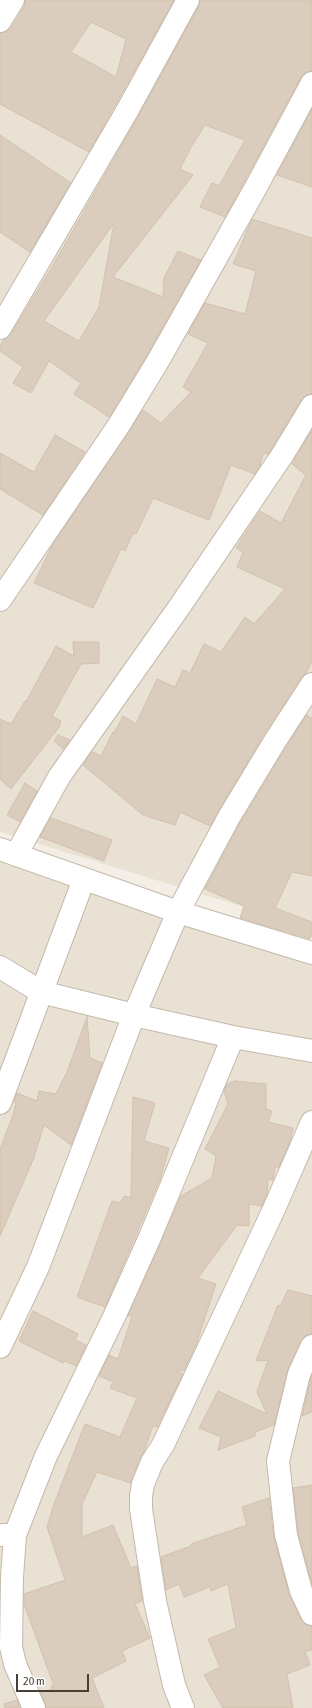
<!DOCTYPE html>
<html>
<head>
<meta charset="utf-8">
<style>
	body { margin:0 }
	#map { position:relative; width:312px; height:1708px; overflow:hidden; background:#f4efe6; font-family:"Asap Condensed",sans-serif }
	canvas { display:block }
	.scale { position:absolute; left:16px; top:1674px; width:73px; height:18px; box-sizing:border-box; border:2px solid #483f35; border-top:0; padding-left:5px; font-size:12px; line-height:14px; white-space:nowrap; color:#483f35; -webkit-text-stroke:3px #fff; paint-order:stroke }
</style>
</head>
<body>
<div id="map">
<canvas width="312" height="1708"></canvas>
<div class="scale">20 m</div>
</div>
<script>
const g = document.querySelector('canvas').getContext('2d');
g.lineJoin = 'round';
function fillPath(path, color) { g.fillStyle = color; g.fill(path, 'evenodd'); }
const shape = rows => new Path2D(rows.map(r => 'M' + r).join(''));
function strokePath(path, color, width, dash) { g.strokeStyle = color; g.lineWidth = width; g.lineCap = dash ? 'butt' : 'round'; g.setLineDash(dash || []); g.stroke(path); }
const residential = shape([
	[0,0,312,0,312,928,0,832],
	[0,842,312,942,312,1708,0,1708]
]);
const building = shape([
	[25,0,174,0,89,152,0,104,0,33,6,32,11,28,24,7,25,0],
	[91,22,126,39,116,77,71,52,91,22],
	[200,0,312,0,312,71,306,72,301,77,225,217,200,207,212,183,219,186,245,140,205,125,191,147,180,169,193,175,113,277,163,297,164,278,178,251,201,260,147,355,109,417,74,394,81,383,49,361,31,393,13,383,23,367,0,351,0,346,4,339,11,334,52,267,138,117,199,6,200,0],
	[114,223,99,307,79,341,44,321,114,223],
	[312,109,312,187,277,175,312,109],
	[0,135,71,183,30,252,0,232,0,135],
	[252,219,312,238,312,394,306,395,301,400,268,454,263,453,260,466,255,474,231,465,209,520,153,498,136,534,133,533,125,551,121,549,93,608,34,583,52,546,143,410,161,423,191,392,183,387,208,343,188,334,205,303,245,314,256,271,233,264,252,219],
	[312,430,312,662,306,673,302,677,264,734,210,826,180,812,175,825,143,815,83,765,92,752,101,756,113,732,114,733,123,716,136,724,157,679,175,687,183,670,190,673,204,644,221,652,245,617,254,624,285,589,237,567,243,552,236,548,260,511,281,523,306,475,292,464,312,430],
	[55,435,85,452,43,515,0,489,0,453,34,472,55,435],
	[73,642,99,642,99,663,81,664,52,716,61,721,59,727,11,789,0,779,0,719,11,724,25,701,26,702,56,646,74,656,73,642],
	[306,715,312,718,312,876,292,872,275,908,312,922,312,935,310,939,240,918,244,906,205,889,240,823,306,715],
	[58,735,70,740,63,749,54,741,58,735],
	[25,783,37,791,20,822,7,815,25,783],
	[51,818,112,840,104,861,40,837,51,818],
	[87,1017,90,1058,102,1063,77,1129,71,1145,44,1125,33,1160,0,1236,0,1149,13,1115,16,1104,14,1102,17,1093,37,1101,39,1091,56,1094,67,1072,87,1017],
	[235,1081,266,1084,266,1109,272,1111,268,1122,293,1128,290,1142,279,1167,275,1167,273,1180,268,1179,267,1194,262,1206,249,1204,249,1226,237,1225,198,1278,216,1284,196,1345,184,1370,177,1371,183,1374,157,1427,153,1426,144,1451,131,1483,97,1472,82,1504,82,1537,113,1525,131,1568,137,1566,142,1601,135,1604,150,1638,122,1651,126,1661,92,1678,104,1708,46,1708,41,1692,52,1689,51,1686,54,1686,24,1604,24,1594,65,1580,47,1527,54,1504,85,1424,120,1437,137,1398,110,1388,113,1382,99,1376,109,1355,118,1359,132,1317,128,1315,181,1196,212,1178,216,1156,205,1149,228,1104,224,1091,227,1084,235,1081],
	[133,1097,155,1103,144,1141,169,1148,160,1179,105,1307,77,1297,112,1201,120,1203,124,1196,131,1198,133,1097],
	[288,1290,312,1296,312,1334,305,1336,301,1340,288,1369,274,1425,255,1432,255,1436,218,1450,221,1437,199,1428,218,1391,267,1414,257,1392,268,1360,256,1361,278,1305,280,1306,288,1290],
	[33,1311,78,1334,75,1340,86,1345,76,1366,65,1361,63,1363,19,1341,33,1311],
	[312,1376,312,1412,302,1416,311,1378,312,1376],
	[312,1485,312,1584,298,1533,293,1488,312,1485],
	[269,1498,274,1538,289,1594,301,1620,305,1624,312,1626,312,1650,305,1651,310,1665,287,1674,293,1708,223,1708,204,1675,220,1667,208,1639,236,1628,228,1584,211,1591,210,1587,184,1597,179,1584,166,1590,161,1557,191,1546,191,1544,247,1525,242,1507,269,1498],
	[17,1700,20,1708,5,1708,4,1704,17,1700]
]);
const minor = shape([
	[0,21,13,0],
	[0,328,127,111,188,0],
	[0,600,119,425,158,361,255,189,312,83],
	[0,849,178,912,312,953],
	[16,855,59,777,180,606,283,454,312,406],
	[0,967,41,992,134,1015,233,1037,312,1051],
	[0,1103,84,879],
	[312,1346,299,1374,278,1461,286,1535,301,1591,312,1614],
	[0,1347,38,1267,134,1015,178,912,229,817,275,741,312,684],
	[2,1535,15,1535,12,1577,11,1647,15,1664,34,1708],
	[15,1535,46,1456,114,1317,150,1237,233,1037],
	[183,1708,174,1685,155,1601,141,1509,141,1496,143,1484,152,1462,163,1445,274,1209,312,1122]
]);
fillPath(residential, '#e9e1d3');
fillPath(building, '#dacdbd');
strokePath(building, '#d3c1ad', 1);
strokePath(minor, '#c4b9ab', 24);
strokePath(minor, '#fff', 22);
</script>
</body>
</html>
